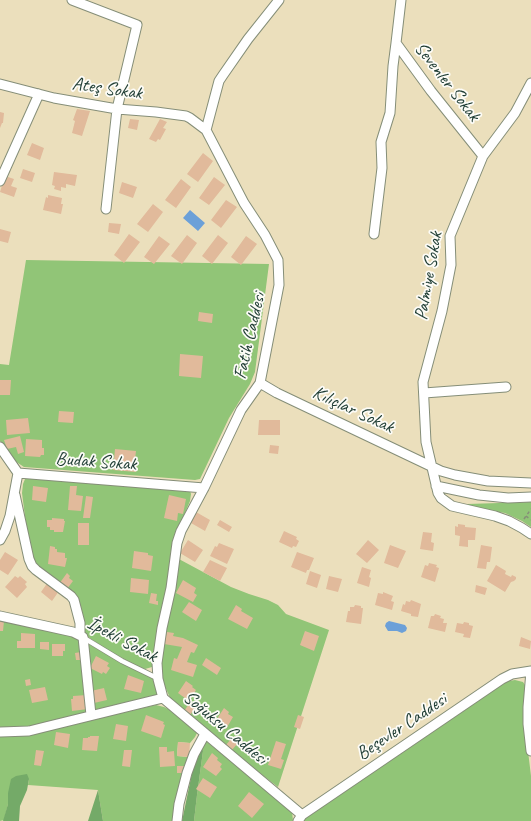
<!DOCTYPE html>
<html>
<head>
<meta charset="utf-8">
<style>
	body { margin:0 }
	canvas { display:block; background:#ebdfbc }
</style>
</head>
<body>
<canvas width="531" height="821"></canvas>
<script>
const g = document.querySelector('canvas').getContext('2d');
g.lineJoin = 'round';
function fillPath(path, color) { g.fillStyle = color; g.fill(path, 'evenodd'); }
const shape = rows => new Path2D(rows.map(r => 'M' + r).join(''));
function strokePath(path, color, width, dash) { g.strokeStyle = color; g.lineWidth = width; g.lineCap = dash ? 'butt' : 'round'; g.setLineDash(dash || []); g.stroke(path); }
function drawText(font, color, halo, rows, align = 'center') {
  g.font = font + ' Caveat,sans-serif'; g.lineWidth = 3.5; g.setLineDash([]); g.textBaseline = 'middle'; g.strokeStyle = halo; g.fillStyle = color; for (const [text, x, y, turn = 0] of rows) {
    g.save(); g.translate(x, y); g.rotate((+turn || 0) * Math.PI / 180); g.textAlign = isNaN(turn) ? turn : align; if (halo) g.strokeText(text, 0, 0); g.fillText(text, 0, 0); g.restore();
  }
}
const green = shape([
	[26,260,269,264,255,372,250,384,229,418,200,479,195,480,24,467,15,461,0,441,0,364,9,365],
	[28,478,190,491,191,494,190,501,173,541,171,550,168,584,152,667,145,669,141,668,115,655,85,635,83,617,47,575,33,561,28,540,22,493,23,484,25,479],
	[531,502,531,527,522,521,505,513,469,507,467,504],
	[177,558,231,587,249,594,268,600,278,605,286,614,329,630,278,787,231,751,171,700,163,682,161,664,163,646],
	[0,621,73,636,80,640,88,713,32,727,0,727],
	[85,642,137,671,155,679,159,695,93,710],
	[515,680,523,682,525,685,524,718,531,776,531,821,303,821,304,818,496,688,509,681],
	[156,705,164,707,172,711,197,733,195,737,190,743,178,742,177,756,189,757,184,766,184,773,182,773,174,821,103,821,98,790,28,785,29,779,8,793,8,804,4,820,0,821,0,736,36,733],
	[206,741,292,811,293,821,194,821,197,795,203,751,202,748]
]);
const forest = shape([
	[202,748,203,751,197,795,194,821,182,821,192,773,199,751],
	[27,774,29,779,27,790,20,806,19,821,3,821,8,804,8,793,11,779,16,776],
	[98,790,103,821,88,821]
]);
const water = shape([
	[190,210,205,223,198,231,183,218],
	[389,621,405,625,407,628,406,631,402,633,397,631,388,631,385,626,386,623]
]);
const building = shape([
	[77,109,90,111,82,136,72,133,75,121,73,120],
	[0,112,4,113,3,123,2,123,0,128],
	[130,119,139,120,137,130,128,128],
	[160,119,167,122,163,128,166,129,160,140,158,139,156,142,149,139],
	[32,143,44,148,40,160,27,155],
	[203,153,213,161,198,182,187,174],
	[23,169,35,173,32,182,20,178],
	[54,172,77,175,75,186,66,184,66,188,61,187,61,191,54,189,55,186,52,185],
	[5,176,14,179,11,186,17,188,14,197,0,192],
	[214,177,225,185,209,205,199,198],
	[181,179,191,187,176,208,165,200],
	[122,182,137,187,133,198,119,193],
	[48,195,62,198,61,204,63,204,61,214,43,210,46,197,48,198],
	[226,200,237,207,221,228,211,220],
	[153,204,163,212,148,232,137,224],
	[109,223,121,224,119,234,108,232],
	[0,229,11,232,8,243,0,241],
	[129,234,140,242,124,263,114,255],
	[187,235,197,243,182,264,171,256],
	[218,235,228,243,212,264,202,256],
	[159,236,170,244,154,264,144,257],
	[246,236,257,244,241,265,231,257],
	[199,312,213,314,212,323,198,321],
	[180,354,203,356,201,378,179,376],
	[0,380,11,380,10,395,0,395],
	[59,411,74,412,73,423,58,422],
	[28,418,30,433,7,435,6,420],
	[259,420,280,420,280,435,258,435],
	[20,436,24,452,18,454,16,447,7,449,4,440],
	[26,439,42,440,42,448,44,448,44,455,41,455,40,457,25,456],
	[270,445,279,446,278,454,269,453],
	[115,449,136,451,135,459,137,460,136,472,113,470],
	[33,486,48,488,46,502,32,500],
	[70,486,77,486,76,495,83,496,81,511,68,510],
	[169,495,186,499,183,514,178,513,177,521,164,518],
	[86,496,93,497,90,518,83,518],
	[196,512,210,520,205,531,191,523],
	[52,518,64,519,64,521,65,521,63,532,54,532,54,530,50,530,50,527,47,527,47,520,52,520],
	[220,520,232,527,229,532,217,525],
	[78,523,89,523,89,545,78,545],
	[458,524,465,525,465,527,476,528,475,540,468,540,468,547,459,546,460,536,455,535,455,526,458,527],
	[284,531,297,537,296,539,299,541,296,547,293,546,292,548,279,542],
	[423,532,432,533,431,542,434,543,433,551,420,549],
	[188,540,203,550,195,562,180,553],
	[368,540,379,550,367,563,356,554],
	[219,543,234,549,227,564,210,556,215,546,217,547],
	[390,545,406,551,398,568,384,563],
	[481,545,492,547,490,562,487,562,486,569,477,568],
	[50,546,55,547,55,549,57,549,57,552,65,553,65,558,67,558,65,567,48,564],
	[134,551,148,553,148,555,153,556,151,571,132,568],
	[5,552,18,560,8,575,0,570,0,560],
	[297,552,314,558,309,570,307,570,306,573,291,567],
	[210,560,227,568,220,581,203,572],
	[429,563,437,565,436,567,439,568,435,582,421,577,425,565,428,566],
	[496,565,506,571,505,574,511,577,512,575,516,577,516,579,514,581,511,582,505,592,487,581],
	[362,567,371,570,369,577,371,578,369,587,357,583],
	[310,571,321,575,317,588,306,584],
	[67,573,70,576,69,578,73,581,67,589,59,584],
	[15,576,18,578,20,576,27,582,25,584,27,587,17,598,5,587],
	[329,576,342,579,338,592,326,589],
	[131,578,149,580,148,594,130,592],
	[183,580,196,588,194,593,197,595,193,602,176,593],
	[48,582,59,591,52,601,41,592],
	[476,585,487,588,485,595,475,592],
	[383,592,393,596,391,601,394,602,392,610,375,605,378,593,383,594],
	[151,593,157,594,156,601,158,601,158,605,149,603],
	[411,600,421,604,418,617,411,616,411,614,401,611,403,604,405,605,406,601,410,602],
	[189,602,202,610,196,621,182,612],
	[236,605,242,609,241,611,253,618,247,629,228,619],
	[355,605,361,606,361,608,363,608,361,624,346,622,348,611,350,611,350,607,354,607],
	[435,614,441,616,440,618,444,619,443,623,447,623,445,632,428,628,431,616,434,616],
	[0,621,4,621,3,631,0,631],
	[464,622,469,623,469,625,473,626,470,638,463,637,464,634,455,632,457,623,463,624],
	[305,631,319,636,314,651,300,645],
	[167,632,174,633,173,636,183,638,198,645,194,653,191,652,187,662,197,665,193,677,171,670,174,658,177,659,182,647,164,644],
	[21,633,35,634,35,648,17,648,17,641,21,641],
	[521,637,531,641,530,649,519,646],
	[40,642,49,642,49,650,40,649],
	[52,644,65,644,65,651,63,651,63,656,52,656],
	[81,652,82,660,76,660,75,653],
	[96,656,109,663,107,666,110,668,106,674,103,672,102,674,90,668],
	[206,658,221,668,217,675,202,665],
	[128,675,144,681,141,693,124,689],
	[30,679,31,685,26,686,25,680],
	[186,681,193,686,192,687,196,690,189,701,178,693],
	[45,687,48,700,32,703,29,690],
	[104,688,107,700,94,703,91,691],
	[87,695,88,709,72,711,71,699,73,699,73,696],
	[189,704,195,708,190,715,184,711],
	[224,708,229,712,228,714,233,717,226,729,215,722],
	[146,715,164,722,163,724,165,725,161,738,141,731],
	[298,715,304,717,300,729,294,727],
	[116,724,128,726,126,741,113,739],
	[56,732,70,734,68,748,54,745],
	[90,736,99,736,97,751,82,750,83,738,88,738,88,737,90,737],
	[232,738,238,743,231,751,225,746],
	[276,741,286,744,281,759,284,760,281,769,268,765],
	[178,742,190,743,189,757,177,756],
	[159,747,167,747,167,752,174,751,175,766,160,767],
	[36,750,44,751,41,766,34,765],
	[124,750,132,750,130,767,122,766],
	[212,753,218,758,217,760,222,764,220,767,222,769,216,776,203,767],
	[177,766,184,766,184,773,177,773],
	[203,778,217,787,210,798,196,789],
	[249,792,264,804,252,818,238,806]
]);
const path = shape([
	[526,516,531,520],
	[524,519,531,509]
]);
const lane = shape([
	[84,638,122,661,157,678]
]);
const street = shape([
	[72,0,137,25,117,109,106,209],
	[401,0,396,43,431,91,483,156],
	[531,83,515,113,483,156,450,236,451,265,442,311,423,382,426,442,438,493,441,498,452,506,495,516,509,521,522,528,531,534],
	[0,84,54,98,117,109,156,112,186,116,190,118,206,130],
	[0,181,39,94],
	[374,234,382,168,381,142,390,113,393,66,396,43],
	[260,383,277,393,441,471,455,475,488,481,531,483],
	[424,393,506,387],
	[0,447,18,473,204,488],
	[436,486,479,495,508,498,531,497],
	[15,495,29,559,32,566,36,570,71,596,74,600,80,623,80,635],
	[0,540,5,531,10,516,18,473],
	[0,616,73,632,83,637,91,715],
	[531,671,528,707,528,724,531,751],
	[163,698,158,679,157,663,162,628,171,588,177,543,181,531,204,488,241,410,260,383,279,285,278,260,265,235,244,203,206,130,219,81,223,75,248,39,279,0],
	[163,698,302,815],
	[0,732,29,731,45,727,163,698],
	[177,821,179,804,187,773,194,754,205,734],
	[298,821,302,815,502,679,512,674,531,671]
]);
const streetNames = [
	["Sevenler Sokak",447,82,52],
	["Ateş Sokak",107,89,8],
	["Palmiye Sokak",429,276,-80],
	["Fatih Caddesi",250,336,-77],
	["Kılıçlar Sokak",353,410,25],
	["Budak Sokak",96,462,4],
	["İpekli Sokak",122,640,28],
	["Beşevler Caddesi",402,727,-34],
	["Soğuksu Caddesi",225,728,40]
];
fillPath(green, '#91c577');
fillPath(forest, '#74aa68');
fillPath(water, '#6ca0d8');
fillPath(building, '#e1ba9b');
strokePath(lane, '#858e78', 6);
strokePath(street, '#858e78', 11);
strokePath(path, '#858e78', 1.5, [3, 3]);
strokePath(lane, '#fff', 4.5);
strokePath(street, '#fff', 9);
drawText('19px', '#1f3d34', '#fdfcf7', streetNames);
</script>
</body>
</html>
